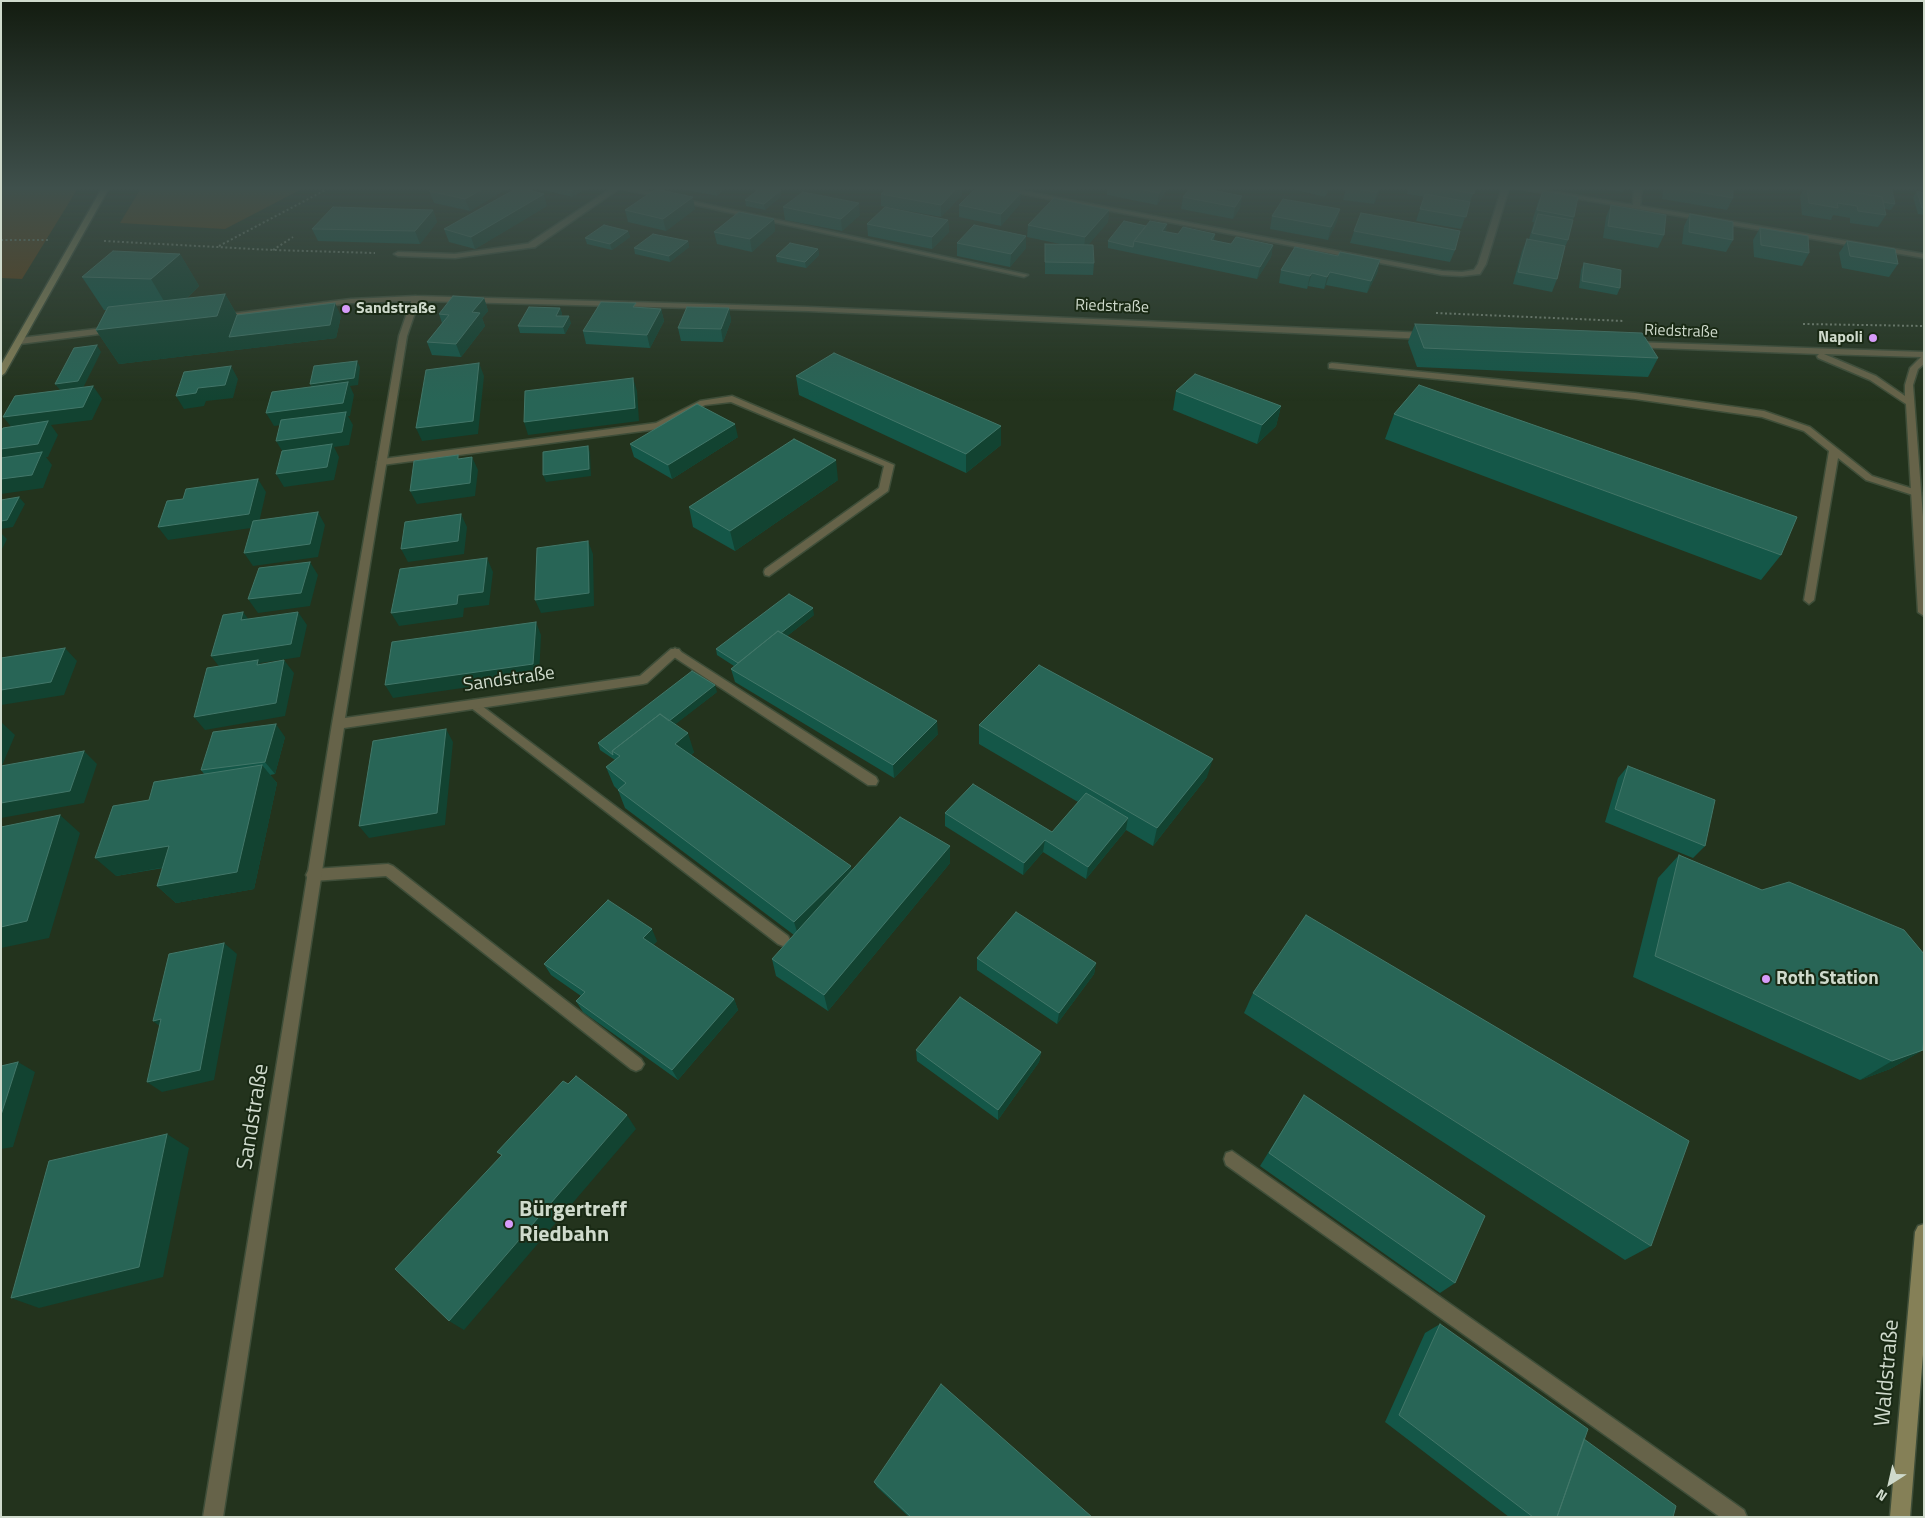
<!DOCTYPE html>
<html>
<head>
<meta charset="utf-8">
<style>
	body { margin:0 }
	#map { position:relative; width:1925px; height:1518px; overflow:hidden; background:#23331d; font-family:"Titillium Web",sans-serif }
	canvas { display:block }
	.frame { position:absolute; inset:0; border:2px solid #cfdacc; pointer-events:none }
	.north { position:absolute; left:1865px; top:1458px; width:50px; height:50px; -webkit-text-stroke:4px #192914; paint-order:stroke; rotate:215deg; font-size:14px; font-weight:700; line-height:20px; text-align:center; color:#cfdacc }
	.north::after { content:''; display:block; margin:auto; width:18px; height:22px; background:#cfdacc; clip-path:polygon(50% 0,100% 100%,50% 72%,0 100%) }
</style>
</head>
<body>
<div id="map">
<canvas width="1925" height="1518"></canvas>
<div class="frame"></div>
<div class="north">N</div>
</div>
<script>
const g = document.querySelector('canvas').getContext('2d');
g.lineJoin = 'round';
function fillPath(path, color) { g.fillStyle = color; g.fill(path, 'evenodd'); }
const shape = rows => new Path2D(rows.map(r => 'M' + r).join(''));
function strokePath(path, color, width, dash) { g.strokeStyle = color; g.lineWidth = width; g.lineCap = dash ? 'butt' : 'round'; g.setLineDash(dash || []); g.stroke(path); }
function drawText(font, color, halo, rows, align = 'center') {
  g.font = font + ' "Titillium Web",sans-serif'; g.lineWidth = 4; g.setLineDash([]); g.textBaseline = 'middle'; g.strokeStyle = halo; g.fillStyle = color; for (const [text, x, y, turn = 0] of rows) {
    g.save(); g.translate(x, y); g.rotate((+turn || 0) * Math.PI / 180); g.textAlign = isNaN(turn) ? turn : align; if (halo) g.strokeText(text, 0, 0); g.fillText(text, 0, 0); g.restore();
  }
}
const green = shape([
	[1,188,78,188,22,279,1,278],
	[141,188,304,188,225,229,120,223]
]);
const path = shape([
	[1,240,48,240],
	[104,241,273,250,375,253],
	[219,246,329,188],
	[273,250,293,237],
	[1436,313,1624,321],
	[1803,324,1924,326]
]);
const lane = shape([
	[618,188,632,188,1028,275,1024,277,618,188],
	[532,243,535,243,535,247,455,258,398,256,394,254,398,252,455,254,532,243],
	[1332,363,1635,393,1764,411,1810,427,1872,476,1920,491,1921,493,1916,496,1866,480,1838,458,1814,600,1809,604,1804,600,1829,451,1804,431,1762,417,1635,399,1329,368,1329,364,1332,363],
	[732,396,894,465,888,491,769,576,765,575,764,572,765,569,879,488,884,466,731,402,705,405,658,429,382,465,377,462,382,459,656,423,700,401,732,396],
	[675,648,876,777,878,781,876,785,868,785,671,655,669,652,675,648],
	[474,700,788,936,790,940,788,944,783,946,778,944,470,707,468,704,470,701,474,700],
	[388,864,393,866,641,1059,644,1064,641,1069,636,1071,631,1069,386,876,313,881,308,879,306,875,308,871,313,869,388,864],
	[1232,1151,1744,1510,1747,1517,1720,1517,1226,1165,1224,1159,1226,1153,1232,1151]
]);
const street = shape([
	[612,188,620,188,535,247,529,247,529,243,612,188],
	[992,188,1007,188,1442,271,1462,272,1474,270,1478,264,1502,188,1509,188,1486,264,1480,274,1462,276,1442,275,992,188],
	[1515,188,1532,188,1633,205,1634,188,1642,188,1640,206,1924,254,1924,258,1515,188],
	[416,296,808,307,1427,333,1431,336,1427,339,808,311,419,301,407,336,345,718,640,676,671,649,679,649,681,652,647,683,643,684,344,728,223,1517,203,1517,332,724,399,336,411,301,351,303,221,319,217,317,221,315,351,299,416,296],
	[112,327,115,328,115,332,20,344,16,341,20,338,112,327],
	[1634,342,1924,352,1924,364,1918,369,1913,385,1924,530,1924,616,1918,612,1906,404,1870,380,1818,358,1817,356,1819,354,1631,347,1631,343,1634,342],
	[1824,354,1921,357,1910,368,1905,385,1905,396,1876,376,1824,354]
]);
const secondary = shape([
	[102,188,109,188,5,373,1,376,1,365,102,188],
	[1924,1224,1924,1342,1910,1517,1890,1517,1915,1232,1918,1226,1924,1224]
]);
const wall = shape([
	[434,188,508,188,470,211,434,203,429,191],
	[540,188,585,188,586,189,572,197,540,189],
	[676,188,726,188,717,196],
	[962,188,962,195,941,217,881,206,881,194],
	[1058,188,1078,188,1075,191],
	[1107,188,1168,188,1157,205,1107,195],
	[1296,188,1330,188,1325,197,1296,190],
	[1346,188,1381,188,1374,204,1343,200],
	[1409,188,1475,188,1461,229,1416,221,1424,197,1407,194],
	[1599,188,1624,188,1623,192],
	[1663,188,1733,188,1733,198,1727,210,1662,199],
	[1755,188,1769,188,1768,190],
	[1804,188,1831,188,1847,191,1848,188,1878,188,1895,204,1891,210,1884,209,1886,215,1878,227,1850,223,1850,218,1833,215,1831,220,1802,215,1800,196],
	[1216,191,1242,196,1240,208,1233,219,1181,209,1183,197],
	[1543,191,1574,217,1568,240,1565,247,1557,279,1552,292,1513,284,1522,251,1527,239,1529,239,1534,222,1532,222,1538,202],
	[1917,191,1924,193,1924,215,1918,214,1913,197],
	[1021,193,1020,204,1001,226,959,217,959,205],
	[781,196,765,210,746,206,745,200],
	[1611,205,1664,235,1658,248,1603,238,1606,217],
	[547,206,475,249,449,242,444,229],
	[783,207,860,215,842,231,785,220],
	[695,209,666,231,628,222,625,210],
	[1340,209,1337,221,1328,240,1270,229,1272,216],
	[433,210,437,222,420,244,318,241,312,229],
	[1109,210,1108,222,1088,245,1094,263,1093,275,1045,274,1045,244,1060,244,1027,237,1028,225],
	[1690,214,1733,240,1726,252,1682,244,1684,226],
	[774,219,775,231,752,252,717,244,714,232],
	[948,220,949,232,932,249,868,236,867,224],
	[1760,228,1809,253,1802,266,1754,257,1753,240],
	[628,231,630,237,612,250,587,244,585,238],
	[1354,231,1455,250,1450,262,1350,243],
	[1166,232,1178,234,1215,234,1214,240,1231,244,1273,245,1271,257,1257,279,1108,248,1108,241],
	[688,241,689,247,670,262,635,254,634,248],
	[1847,241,1898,264,1889,277,1842,268,1839,253],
	[957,243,1026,248,1010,267,957,256],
	[818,249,819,255,806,268,777,262,776,256],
	[180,254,199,286,186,299,225,294,237,315,341,316,336,338,119,364,96,330,106,310,104,310,82,277],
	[1338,256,1380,260,1377,273,1367,293,1326,285,1324,289,1308,286,1307,289,1279,283,1281,270],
	[1584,263,1620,288,1617,295,1579,288,1581,270],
	[484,298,488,311,482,318,485,326,461,357,432,355,427,342,442,323,439,314],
	[560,308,562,314,561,316,571,323,565,334,520,333,518,326],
	[729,308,731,321,723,342,681,341,678,328],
	[661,309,664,321,650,348,586,344,583,331],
	[1415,324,1658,358,1648,377,1417,367,1408,342],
	[796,376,1001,426,1001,445,966,473,799,395],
	[1176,391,1281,406,1276,426,1257,444,1173,410],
	[1394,414,1781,555,1761,580,1385,439],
	[738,437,672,479,634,457,630,444],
	[838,480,735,551,693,527,689,507],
	[814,615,787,636,938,734,894,778,735,682,731,669,734,666,717,655,716,649],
	[717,692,675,724,694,752,691,755,852,871,950,863,828,1011,776,976,772,959,794,935,625,808,618,790,614,786,606,767,615,760,600,750,598,743],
	[979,725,1207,777,1153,846,1126,830,1086,879,1043,852,1023,875,945,826,945,813,1052,832,1078,802,979,744],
	[285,737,275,774,270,775,277,783,254,889,176,903,157,886,163,868,116,876,149,800,204,774,201,770],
	[1628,766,1705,846,1693,858,1605,822,1618,778],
	[1679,855,1762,890,1923,1050,1890,1069,1860,1080,1633,977,1658,878],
	[657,941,653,945,734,999,738,1010,678,1080,583,1012,576,1001,581,996,551,975,544,964],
	[977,958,1096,963,1094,974,1057,1024,977,970],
	[1253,993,1651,1246,1625,1260,1244,1013],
	[916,1050,1041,1052,1039,1062,998,1120,917,1061],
	[1304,1095,1455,1283,1440,1293,1260,1166],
	[1440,1324,1673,1517,1509,1517,1385,1422,1425,1333],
	[874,1482,1092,1517,909,1517,877,1487]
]);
const shadedWall = shape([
	[484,188,508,188,470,211,465,199],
	[575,188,585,188,586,189,572,197,571,191],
	[716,188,726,188,717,196],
	[957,188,962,188,962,195,941,217,941,205],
	[1162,188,1168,188,1157,205,1159,193],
	[1328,188,1330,188,1325,197],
	[1379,188,1381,188,1374,204,1377,192],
	[781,190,781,196,765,210,764,204],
	[1021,193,1020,204,1001,226,1001,214],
	[544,194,547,206,475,249,471,237],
	[1242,196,1240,208,1233,219,1235,207],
	[693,197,695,209,666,231,663,219],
	[859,203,860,215,842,231,841,219],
	[1340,209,1337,221,1328,240,1331,227],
	[433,210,437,222,420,244,415,231],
	[1109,210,1108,222,1084,250,1085,237],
	[774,219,775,231,752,252,750,239],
	[948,220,949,232,932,249,932,237],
	[1167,224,1165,236,1162,231],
	[628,231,630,237,612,250,610,244],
	[1026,236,1026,248,1010,267,1011,254],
	[688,241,689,247,670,262,669,256],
	[1273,245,1271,257,1257,279,1260,267],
	[818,249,819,255,806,268,805,262],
	[180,254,199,286,171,313,151,279],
	[1380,260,1377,273,1367,293,1371,281],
	[1330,272,1326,285,1324,289,1327,277],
	[1312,273,1308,286,1307,289,1310,276],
	[225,294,244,328,335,303,341,316,336,338,119,364,96,330],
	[484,298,488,311,482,318,485,326,461,357,456,344,472,312],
	[560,308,562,314,558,323,556,316],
	[729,308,731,321,723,342,721,329],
	[661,309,664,321,650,348,647,335],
	[569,316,571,323,565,334,563,327],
	[97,345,101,352,83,388,60,390,55,384],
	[357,361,360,367,358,385,350,386,354,395,350,416,348,416,353,425,349,445,334,447,339,457,334,480,284,487,276,474,284,454,276,441,345,417,274,426,266,413,313,391,310,384],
	[479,363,484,376,478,434,422,441,416,428],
	[231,366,238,379,233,398,206,401,204,406,184,409,176,396,198,388],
	[633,378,637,391,639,421,528,435,524,422],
	[93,386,102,399,92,420,51,425,58,435,48,457,46,457,52,465,43,488,1,494,1,449,14,430,3,417],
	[1281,406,1276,426,1257,444,1262,425],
	[735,424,738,437,672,479,668,465],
	[1001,426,1001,445,966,473,966,454],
	[588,446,590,452,591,476,546,482,543,475],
	[472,457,478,470,475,496,417,504,410,491],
	[836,460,838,480,735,551,730,531],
	[258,479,266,492,258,527,168,540,158,527],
	[19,497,25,504,13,527,1,529,1,521],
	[318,512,325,525,318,557,253,566,244,553],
	[461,514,467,527,464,554,408,562,401,549],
	[1,533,7,539,1,551],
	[588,541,593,554,594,606,541,613,535,600],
	[487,558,493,572,489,605,464,608,463,617,399,626,391,613,458,595],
	[310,562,318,575,310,606,258,613,248,599],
	[813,608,814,615,742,671,740,665],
	[243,612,253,625,241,620],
	[298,612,307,625,300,657,260,663,267,673,221,669,211,656],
	[536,622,541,635,539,677,393,698,385,685],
	[65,648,77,661,64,695,1,705,1,690],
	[284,660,294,673,285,716,205,730,194,717],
	[715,685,717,692,623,765,621,759],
	[937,721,938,734,894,778,893,765],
	[1,722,15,735,1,768],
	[276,724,285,737,275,774,265,762],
	[446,729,453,742,445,825,369,838,359,826],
	[688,733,694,752,681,763,675,744],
	[84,751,97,764,84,803,1,818,1,803],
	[1213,759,1207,777,1153,846,1157,828],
	[262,765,277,783,254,889,176,903,157,886],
	[60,815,80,833,49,938,1,948,1,927],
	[1128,818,1126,830,1086,879,1088,867],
	[1045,840,1043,852,1023,875,1024,863],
	[169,846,187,863,116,876,95,858],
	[950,846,950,863,828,1011,824,995],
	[851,866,854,883,799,938,794,922],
	[652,929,657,941,649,950,643,938],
	[224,943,237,954,214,1080,162,1092,147,1082],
	[1096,963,1094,974,1057,1024,1059,1013],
	[734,999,738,1010,678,1080,672,1070],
	[161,1019,167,1032,153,1021],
	[1923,1050,1890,1069,1860,1080,1892,1061],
	[1041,1052,1039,1062,998,1120,998,1110],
	[18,1062,35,1072,13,1147,1,1149,1,1115],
	[627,1115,636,1129,464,1330,449,1321],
	[167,1134,189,1148,163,1277,39,1308,11,1298]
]);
const building = shape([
	[434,188,484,188,465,199,429,191,434,188],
	[517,188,522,188,544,194,471,237,444,229,517,188],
	[559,188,575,188,571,191,559,188],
	[760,188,771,188,781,190,764,204,745,200,760,188],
	[887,188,957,188,941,205,881,194,887,188],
	[976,188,998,188,1021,193,1001,214,959,205,976,188],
	[1134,188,1162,188,1159,193,1134,188],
	[1190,188,1214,188,1212,190,1242,196,1235,207,1183,197,1190,188],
	[1346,188,1379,188,1377,192,1346,188],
	[1443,188,1475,188,1474,194,1443,188],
	[1676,188,1733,188,1733,198,1676,188],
	[1807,188,1831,188,1882,197,1886,215,1858,211,1857,206,1851,205,1837,203,1838,208,1809,203,1807,188],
	[1851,188,1878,188,1892,190,1895,204,1883,202,1882,197,1852,192,1851,188],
	[656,189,693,197,663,219,625,210,656,189],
	[1543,191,1578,197,1574,217,1537,210,1543,191],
	[1917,191,1924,193,1924,208,1922,208,1917,191],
	[803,192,859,203,841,219,783,207,803,192],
	[1425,194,1470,202,1466,217,1420,209,1425,194],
	[1054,198,1109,210,1085,237,1028,225,1054,198],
	[1283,199,1340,209,1331,227,1272,216,1283,199],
	[1611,205,1666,215,1664,235,1608,226,1611,205],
	[333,207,433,210,415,231,312,229,333,207],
	[885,207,948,220,932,237,867,224,885,207],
	[739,212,774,219,750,239,714,232,739,212],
	[1361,213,1460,231,1455,250,1354,231,1361,213],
	[1538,214,1573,220,1568,240,1532,233,1538,214],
	[1690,214,1733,222,1733,240,1689,232,1690,214],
	[1124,221,1146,226,1134,241,1133,247,1108,241,1124,221],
	[1150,221,1167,224,1162,231,1178,234,1183,227,1215,234,1211,240,1231,244,1236,237,1273,245,1260,267,1134,241,1150,221],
	[604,225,628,231,610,244,585,238,604,225],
	[974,225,1026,236,1011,254,957,243,974,225],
	[1760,228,1808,236,1809,253,1761,245,1760,228],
	[653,234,688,241,669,256,634,248,653,234],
	[1527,239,1565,246,1557,279,1518,272,1527,239],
	[1847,241,1895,249,1898,264,1850,256,1847,241],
	[790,243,818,249,805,262,776,256,790,243],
	[1045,244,1093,245,1094,263,1045,262,1045,244],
	[1295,247,1338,256,1340,252,1380,260,1371,281,1330,272,1327,277,1312,273,1310,276,1281,270,1295,247],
	[113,251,180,254,151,279,82,277,113,251],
	[1584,263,1621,270,1620,288,1582,281,1584,263],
	[225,294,217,316,96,330,108,307,225,294],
	[453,296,484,298,472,312,480,313,456,344,427,342,449,315,439,314,453,296],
	[601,302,636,303,633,307,661,309,647,335,583,331,601,302],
	[335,303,330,325,229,337,237,315,335,303],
	[529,307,560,308,556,316,569,316,563,327,518,326,529,307],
	[687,307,729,308,721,329,678,328,687,307],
	[1415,324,1642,333,1658,358,1424,348,1415,324],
	[97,345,78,381,55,384,74,348,97,345],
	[834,353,1001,426,966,454,796,376,834,353],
	[357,361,354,378,310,384,314,366,357,361],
	[479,363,473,421,416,428,426,370,479,363],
	[231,366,225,385,198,388,196,393,176,396,184,372,231,366],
	[1195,374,1281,406,1262,425,1176,391,1195,374],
	[633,378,635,408,524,422,525,391,633,378],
	[348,382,343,403,266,413,272,392,348,382],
	[1419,385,1797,517,1781,555,1394,414,1419,385],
	[93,386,83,407,3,417,15,396,93,386],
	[697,404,735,424,668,465,630,444,697,404],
	[346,412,342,432,276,441,281,420,346,412],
	[48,421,38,444,1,449,1,431,3,428,48,421],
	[794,439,836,460,730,531,689,507,794,439],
	[332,444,327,467,276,474,282,451,332,444],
	[588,446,589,469,543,475,543,452,588,446],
	[42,452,32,475,1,479,1,458,42,452],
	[458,455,458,459,472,457,470,483,410,491,414,461,458,455],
	[258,479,249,514,158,527,167,501,183,499,186,489,258,479],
	[19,497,7,520,1,521,1,500,19,497],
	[318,512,310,544,244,553,253,521,318,512],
	[461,514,458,541,401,549,405,522,461,514],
	[588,541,589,593,535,600,537,548,588,541],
	[487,558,483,592,458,595,457,604,391,613,400,569,487,558],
	[310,562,301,593,248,599,259,568,310,562],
	[789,594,813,608,781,633,778,631,738,663,716,649,789,594],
	[243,612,241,620,298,612,291,644,211,656,223,615,243,612],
	[536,622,533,664,385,685,392,642,536,622],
	[778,631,937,721,893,765,731,669,778,631],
	[65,648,51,682,1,690,1,658,65,648],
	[258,660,257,665,284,660,276,703,194,717,207,668,258,660],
	[1039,665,1213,759,1157,828,979,725,1039,665],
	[692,671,715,685,669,721,660,714,612,751,613,755,598,743,692,671],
	[660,714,688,733,675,744,851,866,794,922,618,790,626,783,606,767,620,756,612,751,660,714],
	[276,724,265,762,201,770,213,732,276,724],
	[446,729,437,813,359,826,373,741,446,729],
	[84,751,70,791,1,803,1,766,84,751],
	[262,765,237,872,157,886,169,846,95,858,113,806,149,800,154,782,262,765],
	[1628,766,1715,800,1705,846,1615,809,1628,766],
	[973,784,1052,832,1086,793,1128,818,1088,867,1045,840,1024,863,945,813,973,784],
	[60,815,27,921,1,927,1,827,60,815],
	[900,817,950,846,824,995,772,959,900,817],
	[1679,855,1762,890,1789,882,1904,930,1924,954,1924,1034,1923,1050,1892,1061,1655,956,1679,855],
	[608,900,652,929,643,938,734,999,672,1070,576,1001,585,992,544,964,608,900],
	[1016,912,1096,963,1059,1013,977,958,1016,912],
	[1306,915,1689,1141,1651,1246,1253,993,1306,915],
	[224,943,200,1070,147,1082,161,1019,153,1021,169,954,224,943],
	[960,997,1041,1052,998,1110,916,1050,960,997],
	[18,1062,1,1115,1,1066,18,1062],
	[576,1076,627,1115,449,1321,395,1269,502,1155,497,1152,563,1081,568,1084,576,1076],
	[1304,1095,1485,1216,1455,1283,1269,1153,1304,1095],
	[167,1134,139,1267,11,1298,49,1161,167,1134],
	[1440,1324,1588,1429,1557,1517,1533,1517,1399,1415,1440,1324],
	[941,1384,1092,1517,911,1517,874,1482,941,1384],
	[1584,1439,1676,1506,1673,1517,1557,1517,1584,1439]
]);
const markers = [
	[346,309,5,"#d79bf9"],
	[1873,338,5,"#d79bf9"],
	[1766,979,5,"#d79bf9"],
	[509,1224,5,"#d79bf9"]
];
const farStreetnames = [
	["Riedstraße",1112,307,2],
	["Riedstraße",1681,332,2]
];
const farPoinames = [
	["Sandstraße",356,309],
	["Napoli",1863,338,"right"]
];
const streetNames = [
	["Sandstraße",509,680,-8]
];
const poiNames = [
	["Roth Station",1776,979]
];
const nearStreetnames = [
	["Sandstraße",254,1117,-81],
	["Waldstraße",1888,1373,-85]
];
const nearPoinames = [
	["Bürgertreff",519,1211],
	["Riedbahn",519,1236]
];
fillPath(green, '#5e3c12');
strokePath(lane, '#3f4e39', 3);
strokePath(street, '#3f4e39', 3);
strokePath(secondary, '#3f4e39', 3);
strokePath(path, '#7b8977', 2, [2, 2.5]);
fillPath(lane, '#666349');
fillPath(street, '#666349');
fillPath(secondary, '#858057');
fillPath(wall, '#145748');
fillPath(shadedWall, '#124331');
fillPath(building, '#286556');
strokePath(building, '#427769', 1);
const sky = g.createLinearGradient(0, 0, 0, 401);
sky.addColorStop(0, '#131c10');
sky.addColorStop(0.47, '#3f504c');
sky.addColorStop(1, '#3f504c00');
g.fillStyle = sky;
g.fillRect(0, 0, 1925, 401);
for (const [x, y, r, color] of markers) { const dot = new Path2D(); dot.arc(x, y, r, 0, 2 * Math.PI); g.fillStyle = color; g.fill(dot); strokePath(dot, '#192914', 2); }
drawText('16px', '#cfdacc', '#192914', farStreetnames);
drawText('bold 16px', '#cfdacc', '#192914', farPoinames, 'left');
drawText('19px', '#cfdacc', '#192914', streetNames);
drawText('bold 19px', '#cfdacc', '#192914', poiNames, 'left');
drawText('22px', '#cfdacc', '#192914', nearStreetnames);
drawText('bold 22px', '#cfdacc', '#192914', nearPoinames, 'left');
</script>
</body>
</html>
